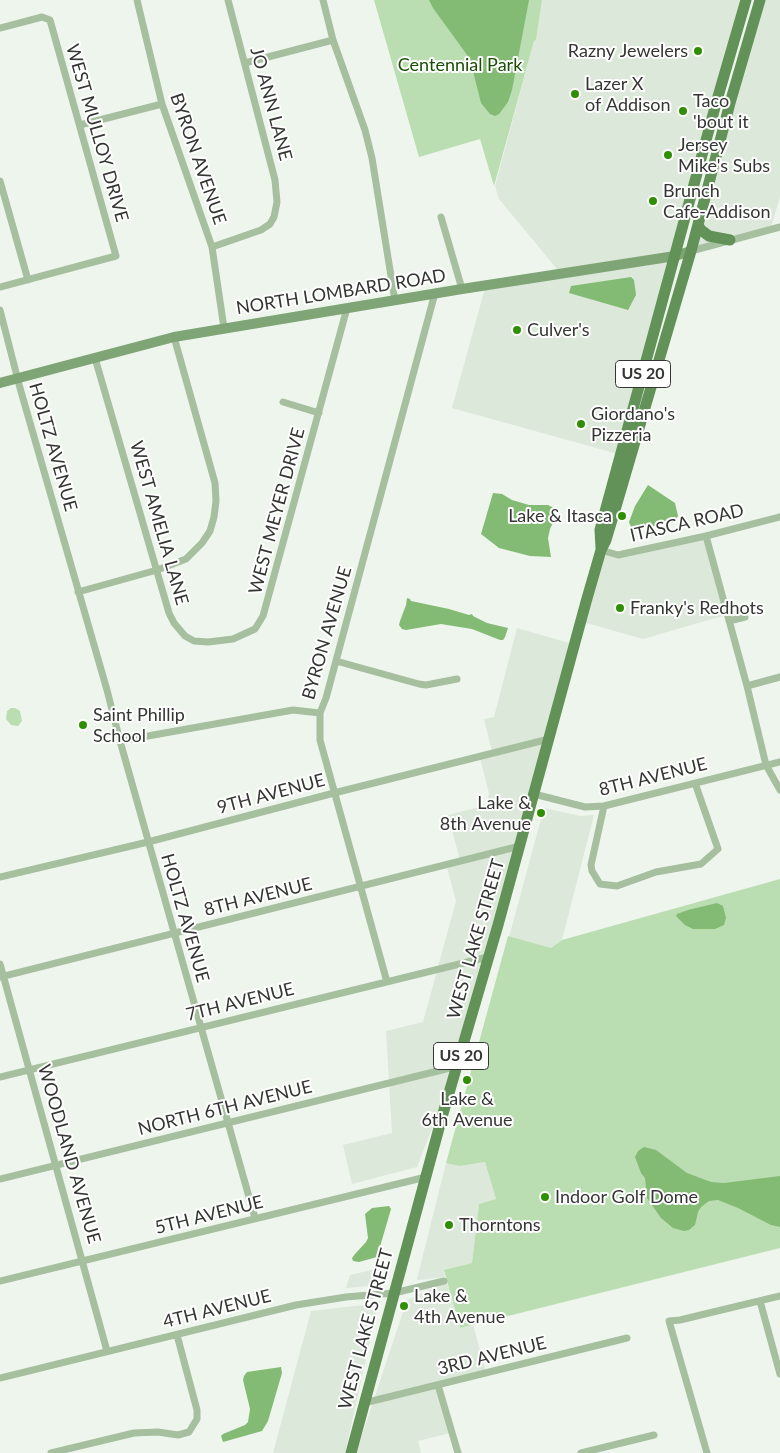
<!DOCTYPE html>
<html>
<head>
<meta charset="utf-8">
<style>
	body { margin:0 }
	canvas { display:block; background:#eef5ec }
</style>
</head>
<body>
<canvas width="780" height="1453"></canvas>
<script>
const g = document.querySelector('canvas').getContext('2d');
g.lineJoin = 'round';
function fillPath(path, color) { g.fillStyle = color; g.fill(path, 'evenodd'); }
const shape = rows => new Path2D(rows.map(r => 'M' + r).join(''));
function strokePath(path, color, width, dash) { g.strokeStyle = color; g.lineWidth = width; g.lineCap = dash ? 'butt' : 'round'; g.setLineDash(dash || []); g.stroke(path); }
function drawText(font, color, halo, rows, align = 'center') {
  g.font = font + ' Lato,sans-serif'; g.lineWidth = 4; g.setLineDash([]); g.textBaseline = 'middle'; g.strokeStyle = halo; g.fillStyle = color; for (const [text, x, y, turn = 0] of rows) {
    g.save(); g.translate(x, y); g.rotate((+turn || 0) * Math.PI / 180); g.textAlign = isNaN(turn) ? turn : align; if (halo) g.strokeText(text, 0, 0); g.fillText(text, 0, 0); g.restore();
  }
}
const built = shape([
	[542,0,743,0,618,454,452,408,485,288,562,275,499,199,495,186,534,41,536,40],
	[762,0,780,0,780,197,771,227,693,248],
	[705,537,726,615,643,639,583,622,602,551,618,556],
	[517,628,573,644,548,737,492,752,484,719,494,717],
	[547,741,457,1064,417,1167,352,1184,343,1145,392,1133,386,1031,423,1022,456,901,446,864,460,860,448,815,487,805,489,793,480,758],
	[544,808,581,816,594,815,562,940,551,948,509,937],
	[485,1162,496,1199,479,1204,472,1263,444,1270,445,1277,418,1280,417,1279,446,1163,459,1166],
	[389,1266,382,1285,346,1288,350,1275],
	[447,1282,460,1328,473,1325,487,1375,441,1387,454,1432,418,1441,421,1453,356,1453,407,1300],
	[372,1304,378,1305,345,1453,273,1453,311,1311]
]);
const green = shape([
	[374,0,542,0,536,40,534,41,494,186,480,139,419,157],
	[11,708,15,708,20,711,22,721,18,726,11,725,6,719,7,711],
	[780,879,780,1248,460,1328,444,1270,472,1263,479,1204,496,1199,485,1162,459,1166,446,1163,508,936,551,948,562,940]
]);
const water = shape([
	[429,0,529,0,512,90,508,102,499,114,495,116,490,114,481,103,470,59,433,8],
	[631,277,634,280,636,295,628,310,569,293,571,286],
	[648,485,675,503,678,516,674,522,636,530,631,527,629,522,635,506],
	[493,493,502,494,512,500,529,505,548,505,560,511,560,513,557,514,550,529,548,538,551,557,530,556,499,548,481,534],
	[407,598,410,599,411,601,449,609,469,615,472,614,473,616,487,623,508,628,505,637,503,640,500,640,472,629,441,624,406,630,402,629,399,625,400,621,406,605],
	[717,903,723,906,726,918,724,925,715,929,693,929,685,925,676,916,677,914,688,910],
	[644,1147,656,1150,687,1173,711,1182,724,1183,780,1176,780,1227,771,1225,738,1208,718,1200,709,1201,701,1207,698,1212,695,1225,689,1230,684,1231,673,1228,661,1218,647,1198,645,1178,641,1173,635,1157,638,1151],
	[389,1206,391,1209,377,1257,359,1262,353,1261,352,1258,355,1254,366,1242,368,1238,365,1214,372,1208],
	[281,1367,282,1373,268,1421,262,1431,223,1442,221,1436,223,1434,245,1425,248,1422,250,1409,243,1380,244,1376,247,1372]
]);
const street = shape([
	[137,0,162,104,212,247,224,328],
	[323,0,333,40,365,130,372,158,395,301],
	[0,28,42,17,50,20,116,256,0,287],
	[245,63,333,40],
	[80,125,162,104],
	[0,181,28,280],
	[441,217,462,289],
	[212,247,261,230,270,224,274,217,277,202,275,180,228,0],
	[691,251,780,227],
	[0,310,20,388,107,690,120,741,255,1218],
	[95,358,169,613,174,623,185,636,194,641,208,642,233,639,255,629,263,616,347,308],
	[283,402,319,413],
	[706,536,747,686,766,765,780,790],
	[601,550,618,555,706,536,780,517],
	[78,592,157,570,186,559,202,543,210,531,214,517,216,501,215,483,174,337],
	[729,621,745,617],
	[336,661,419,684,426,685,457,679],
	[747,686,780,677],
	[120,741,293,710,320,713],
	[534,794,585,807,604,806,780,762],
	[604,806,591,865,592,871,600,884,617,886,656,872,701,864,718,849,695,783],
	[0,877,148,842,334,793,549,739],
	[0,964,107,1351],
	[0,977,520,846],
	[387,982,320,740,320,713,326,698,435,293],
	[0,1077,488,957],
	[0,1179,458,1066],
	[0,1281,426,1177],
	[760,1301,780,1374],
	[0,1378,296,1305,346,1297,394,1293,444,1281],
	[438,1385,458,1453],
	[364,1403,627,1338],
	[51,1453,134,1433,158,1432,178,1435,189,1432,197,1419,197,1410,177,1335],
	[581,1453,654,1435],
	[707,1453,669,1321,680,1320,780,1296]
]);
const secondary = shape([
	[0,383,174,337,462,289,675,256,691,251]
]);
const primary = shape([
	[698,225,701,230,709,236,730,240],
	[601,548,600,530,717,100,746,0],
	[351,1453,442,1117,498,925,586,602,601,550,606,540,615,510,691,251,730,103,760,0]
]);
const markers = [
	[698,51,5,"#2f8f03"],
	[575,94,5,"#2f8f03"],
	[683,111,5,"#2f8f03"],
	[668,155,5,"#2f8f03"],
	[653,201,5,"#2f8f03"],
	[517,330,5,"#2f8f03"],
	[581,424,5,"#2f8f03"],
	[622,516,5,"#2f8f03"],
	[620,608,5,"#2f8f03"],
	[83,725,5,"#2f8f03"],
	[541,813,5,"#2f8f03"],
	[467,1080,5,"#2f8f03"],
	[545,1197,5,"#2f8f03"],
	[449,1225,5,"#2f8f03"],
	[404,1306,5,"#2f8f03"]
];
const shields = [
	[643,374,55],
	[461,1056,55]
];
const shieldNames = [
	["US 20",643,374],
	["US 20",461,1056]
];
const poiNames = [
	["Razny Jewelers",688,51,"right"],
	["Lazer X",585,84],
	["of Addison",585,105],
	["Taco",693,101],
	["'bout it",693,122],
	["Jersey",678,145],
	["Mike's Subs",678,166],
	["Brunch",663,191],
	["Cafe-Addison",663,212],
	["Culver's",527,330],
	["Giordano's",591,414],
	["Pizzeria",591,435],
	["Lake & Itasca",612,516,"right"],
	["Franky's Redhots",630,608],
	["Saint Phillip",93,715],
	["School",93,736],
	["Lake &",531,803,"right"],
	["8th Avenue",531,824,"right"],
	["Lake &",467,1099,"center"],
	["6th Avenue",467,1120,"center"],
	["Indoor Golf Dome",555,1197],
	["Thorntons",459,1225],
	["Lake &",414,1296],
	["4th Avenue",414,1317]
];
const parkNames = [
	["Centennial Park",460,65]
];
const streetNames = [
	["JO ANN LANE",271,104,75],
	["WEST MULLOY DRIVE",97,133,74],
	["BYRON AVENUE",198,159,71],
	["NORTH LOMBARD ROAD",341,292,-9],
	["HOLTZ AVENUE",53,447,74],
	["WEST MEYER DRIVE",277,511,-75],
	["WEST AMELIA LANE",159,523,74],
	["ITASCA ROAD",687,523,-13],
	["BYRON AVENUE",327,633,-74],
	["8TH AVENUE",653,777,-14],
	["9TH AVENUE",271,794,-15],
	["8TH AVENUE",258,897,-14],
	["HOLTZ AVENUE",185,918,74],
	["WEST LAKE STREET",476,939,-74],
	["7TH AVENUE",240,1002,-14],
	["NORTH 6TH AVENUE",225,1108,-14],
	["WOODLAND AVENUE",69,1154,74],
	["5TH AVENUE",209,1215,-14],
	["4TH AVENUE",217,1309,-14],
	["WEST LAKE STREET",366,1329,-75],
	["3RD AVENUE",492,1356,-14]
];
fillPath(built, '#dce8d9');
fillPath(green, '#badeb1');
fillPath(water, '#83bb74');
strokePath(street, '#a5bf9f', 7);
strokePath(secondary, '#7fa576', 10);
strokePath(primary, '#639258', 11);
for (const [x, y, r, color] of markers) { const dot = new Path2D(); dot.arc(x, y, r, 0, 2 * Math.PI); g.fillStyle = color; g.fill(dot); strokePath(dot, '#fff', 2); }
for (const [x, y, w] of shields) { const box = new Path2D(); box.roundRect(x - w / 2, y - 13.5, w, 27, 4); g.fillStyle = '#fff'; g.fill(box); strokePath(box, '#343633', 1); }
drawText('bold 16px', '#343633', null, shieldNames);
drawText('18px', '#343633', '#fff', poiNames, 'left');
drawText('18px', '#174e02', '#fff', parkNames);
drawText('18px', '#343633', '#fff', streetNames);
</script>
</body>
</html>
